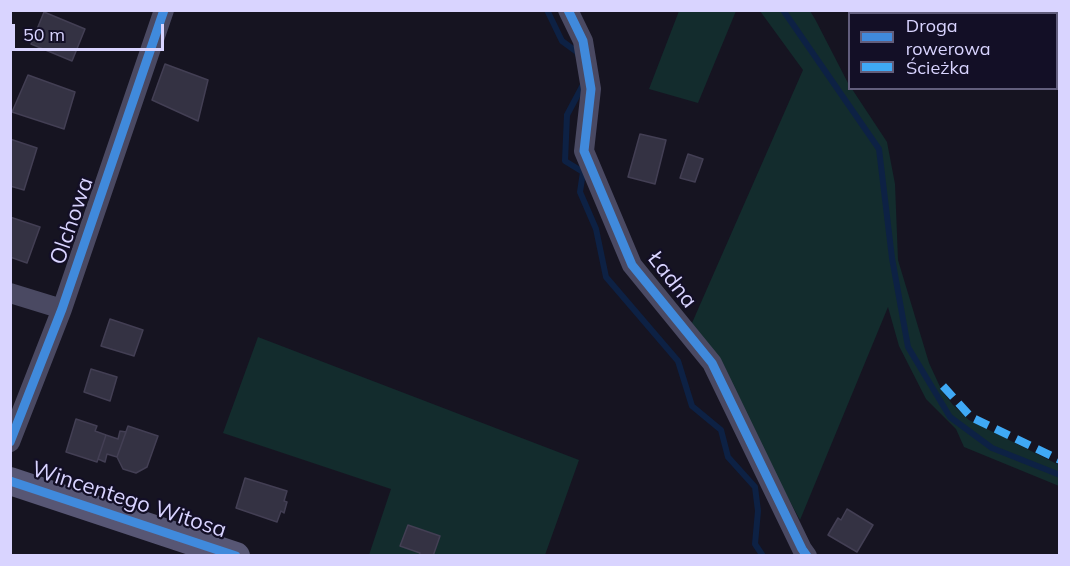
<!DOCTYPE html>
<html>
<head>
<meta charset="utf-8">
<style>
	body { margin:0 }
	#map { position:relative; width:1070px; height:566px; overflow:hidden; background:#161421; font-family:Mulish,sans-serif }
	canvas { display:block }
	.frame { position:absolute; inset:0; border:12px solid #d9d4ff; pointer-events:none }
	.legend { position:absolute; left:848px; top:12px; width:210px; height:78px; box-sizing:border-box; background:#130f26; border:2px solid #625e7d; margin:0; padding:8px 10px; list-style:none; font-size:18px; color:#d9d4ff }
	.legend li { display:flex; align-items:center; gap:12px; height:30px }
	.legend b { width:30px; border:2px solid #625e7d }
	.scale { position:absolute; left:12px; top:24px; width:152px; height:27px; box-sizing:border-box; border:3px solid #d9d4ff; border-top:0; padding-left:8px; font-size:18px; line-height:21px; white-space:nowrap; color:#d9d4ff; -webkit-text-stroke:4px #130f26; paint-order:stroke }
</style>
</head>
<body>
<div id="map">
<canvas width="1070" height="566"></canvas>
<div class="frame"></div>
<ul class="legend">
<li><b style="height:8px;background:#408adc"></b>Droga rowerowa</li>
<li><b style="height:8px;background:#3fa9f5"></b>Ścieżka</li>
</ul>
<div class="scale">50 m</div>
</div>
<script>
const g = document.querySelector('canvas').getContext('2d');
g.lineJoin = 'round';
function fillPath(path, color) { g.fillStyle = color; g.fill(path, 'evenodd'); }
const shape = rows => new Path2D(rows.map(r => 'M' + r).join(''));
function strokePath(path, color, width, dash) { g.strokeStyle = color; g.lineWidth = width; g.lineCap = dash ? 'butt' : 'round'; g.setLineDash(dash || []); g.stroke(path); }
function drawText(font, color, halo, rows, align = 'center') {
  g.font = font + ' Mulish,sans-serif'; g.lineWidth = 4.5; g.setLineDash([]); g.textBaseline = 'middle'; g.strokeStyle = halo; g.fillStyle = color; for (const [text, x, y, turn = 0] of rows) {
    g.save(); g.translate(x, y); g.rotate((+turn || 0) * Math.PI / 180); g.textAlign = isNaN(turn) ? turn : align; if (halo) g.strokeText(text, 0, 0); g.fillText(text, 0, 0); g.restore();
  }
}
const green = shape([
	[679,11,736,11,698,103,649,89],
	[760,11,810,11,815,19,849,85,850,88,852,89,887,142,895,184,898,260,929,363,942,391,953,405,969,420,1059,465,1059,486,964,447,956,429,926,399,899,346,888,307,800,520,692,323,803,70],
	[258,337,579,460,545,555,369,555,391,489,223,433]
]);
const stream = shape([
	[547,10,562,41,577,52,578,55],
	[783,10,879,149,892,258,908,347,950,417,992,448,1060,475],
	[584,83,567,115,565,161,583,172,580,192,596,229,606,277,678,361,692,406,721,430,728,457,755,487,758,511,755,544,763,556]
]);
const building = shape([
	[44,12,85,29,72,61,31,44,44,12],
	[165,64,208,80,198,121,152,100,165,64],
	[28,75,75,92,64,129,12,112,28,75],
	[640,134,666,140,655,184,628,177,640,134],
	[10,139,37,148,24,190,10,186,10,139],
	[688,154,703,159,695,182,680,178,688,154],
	[10,217,40,227,27,263,10,257,10,217],
	[110,319,143,330,134,356,101,346,110,319],
	[91,369,117,377,110,401,84,392,91,369],
	[76,419,97,426,95,431,106,435,97,462,66,452,76,419],
	[128,426,158,436,147,467,136,473,123,469,117,457,128,426],
	[120,431,126,432,117,457,107,454,105,462,98,459,106,435,118,439,120,431],
	[245,478,287,491,284,501,287,502,284,513,281,511,277,522,236,508,245,478],
	[847,509,873,525,857,552,828,535,838,518,841,520,847,509],
	[408,525,440,536,433,556,419,556,420,553,400,546,408,525]
]);
const street = shape([
	[568,10,583,41,591,89,584,151,632,265,712,363,802,549,807,556],
	[10,293,62,309],
	[10,442,62,309,164,10]
]);
const secondary = shape([
	[10,481,236,556]
]);
const quiet = shape([
	[943,386,971,417,1060,460]
]);
const cycleway = shape([
	[568,10,583,41,591,89,584,151,632,265,712,363,802,549,807,556],
	[10,442,62,309,164,10],
	[10,481,236,556]
]);
const streetNames = [
	["Olchowa",72,221,-71],
	["Ładna",672,280,52],
	["Wincentego Witosa",129,500,18]
];
fillPath(green, '#132c2d');
strokePath(stream, '#0d2144', 6);
fillPath(building, '#343243');
strokePath(building, '#433f54', 1.5);
strokePath(street, '#4a4962', 20);
strokePath(secondary, '#575674', 28);
strokePath(quiet, '#3fa9f5', 8, [15, 8]);
strokePath(cycleway, '#408adc', 9);
drawText('22px', '#d9d4ff', '#130f26', streetNames);
</script>
</body>
</html>
